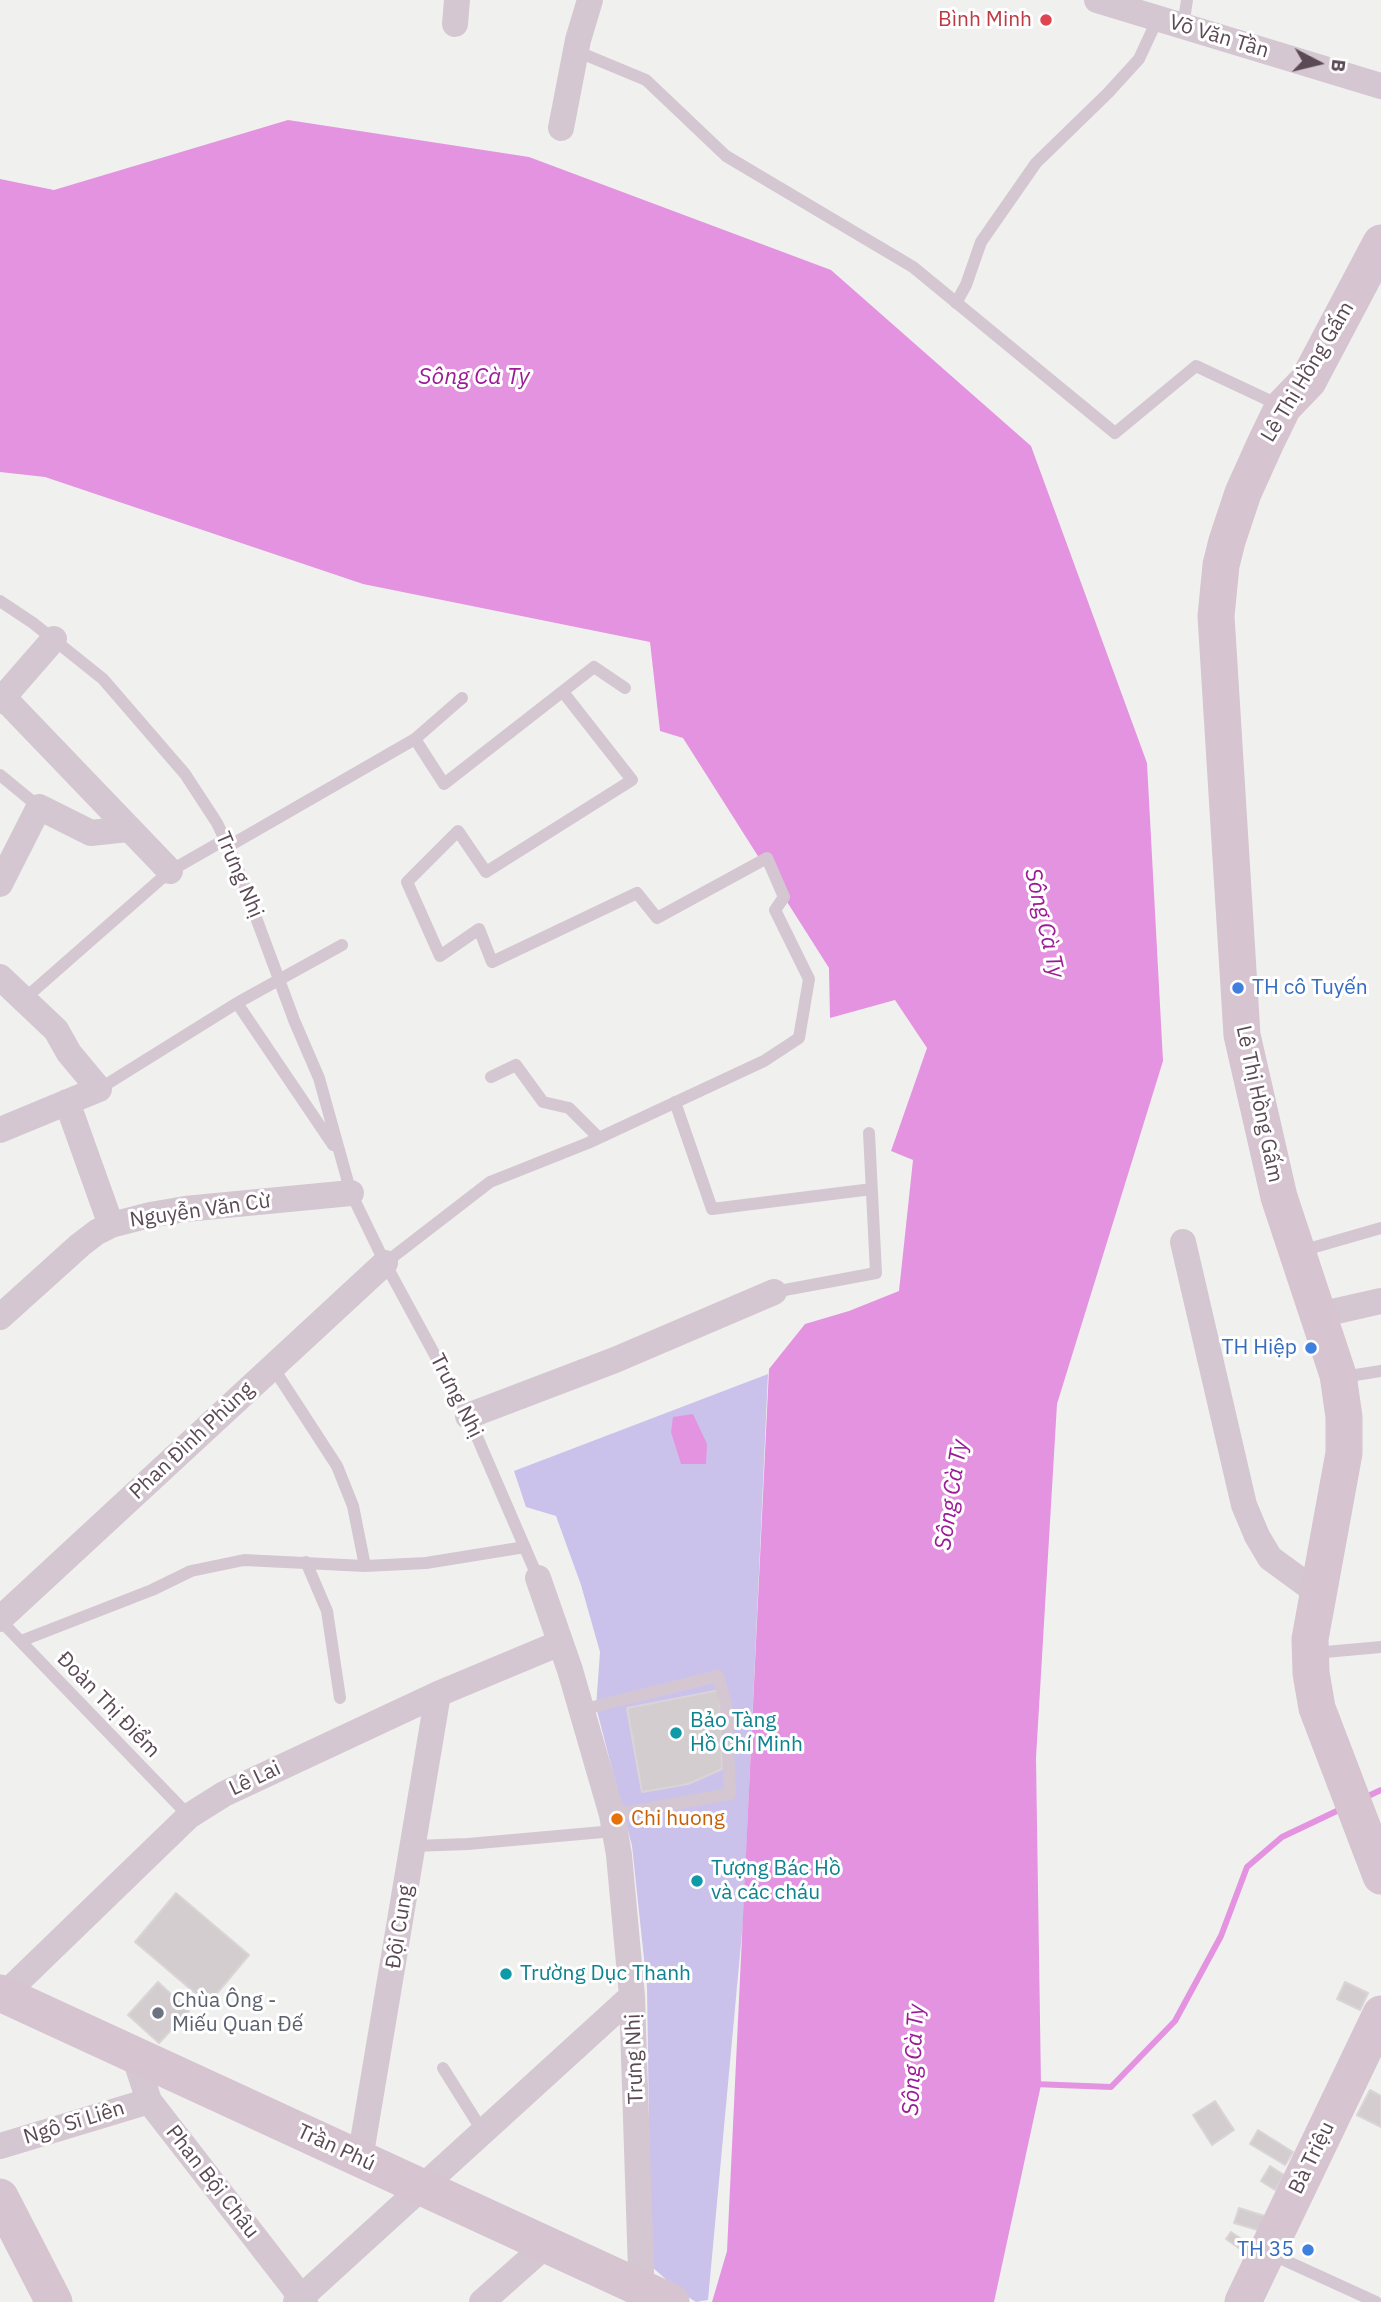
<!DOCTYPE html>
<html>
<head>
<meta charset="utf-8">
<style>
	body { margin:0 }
	#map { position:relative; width:1381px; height:2302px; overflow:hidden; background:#f0f1ef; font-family:"IBM Plex Sans",sans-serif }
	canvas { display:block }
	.north { position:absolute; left:1283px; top:28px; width:70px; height:70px; -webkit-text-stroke:5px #fff; paint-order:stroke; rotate:97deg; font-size:19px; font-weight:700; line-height:28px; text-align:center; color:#5b4955 }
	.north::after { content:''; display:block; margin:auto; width:24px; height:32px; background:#5b4955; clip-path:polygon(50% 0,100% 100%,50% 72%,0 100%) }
</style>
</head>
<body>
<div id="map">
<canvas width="1381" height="2302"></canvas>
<div class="north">B</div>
</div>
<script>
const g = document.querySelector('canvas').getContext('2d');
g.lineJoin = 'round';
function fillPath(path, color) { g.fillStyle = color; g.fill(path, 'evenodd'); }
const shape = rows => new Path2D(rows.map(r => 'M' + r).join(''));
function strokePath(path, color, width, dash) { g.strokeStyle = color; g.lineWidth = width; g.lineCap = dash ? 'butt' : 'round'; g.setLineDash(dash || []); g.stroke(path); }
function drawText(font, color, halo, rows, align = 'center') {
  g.font = font + ' "IBM Plex Sans",sans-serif'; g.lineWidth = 6; g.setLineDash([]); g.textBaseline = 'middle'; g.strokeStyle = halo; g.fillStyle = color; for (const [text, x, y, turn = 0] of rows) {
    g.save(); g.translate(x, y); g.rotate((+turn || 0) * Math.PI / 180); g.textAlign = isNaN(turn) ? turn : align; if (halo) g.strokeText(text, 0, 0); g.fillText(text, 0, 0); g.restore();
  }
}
const green = shape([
	[768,1374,743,1922,708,2300,696,2302,680,2292,651,2266,647,1987,632,1846,596,1707,600,1652,581,1585,556,1516,526,1507,514,1471]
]);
const water = shape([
	[288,120,529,157,831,270,1031,446,1147,763,1163,1061,1057,1404,1036,1758,1041,2085,994,2302,712,2302,727,2251,769,1369,805,1324,849,1311,899,1291,913,1160,891,1151,927,1048,895,1000,830,1018,829,968,683,738,660,731,650,642,363,584,45,477,0,472,0,179,54,190],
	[693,1414,707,1444,706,1464,681,1464,671,1432,673,1417]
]);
const stream = shape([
	[1364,1798,1381,1790],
	[1034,2084,1111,2087,1175,2021,1221,1936,1247,1867,1282,1837,1341,1809]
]);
const building = shape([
	[720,1690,722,1769,688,1784,642,1792,627,1708,720,1690],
	[176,1893,249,1955,208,2004,135,1942,176,1893],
	[158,1982,189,2011,159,2043,128,2015,158,1982],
	[1345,1982,1368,1993,1360,2010,1337,1999,1345,1982],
	[1370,2090,1381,2096,1381,2127,1357,2115,1370,2090],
	[1215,2101,1234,2130,1212,2145,1193,2115,1215,2101],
	[1258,2130,1293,2152,1285,2165,1250,2144,1258,2130],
	[1270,2166,1284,2175,1275,2190,1261,2181,1270,2166],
	[1239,2208,1265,2216,1261,2231,1234,2223,1239,2208],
	[1231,2232,1255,2248,1250,2256,1226,2239,1231,2232]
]);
const lane = shape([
	[1183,26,1187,0],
	[576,51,646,80,726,156,913,267,1115,433,1196,366,1281,406],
	[956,303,966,285,981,242,1036,163,1108,93,1139,59,1158,18],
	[0,601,33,623,103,679,185,774,217,823,235,861,294,1020,319,1078,351,1193,385,1263,468,1416,538,1578],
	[415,739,444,784,594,667,625,688],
	[0,775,39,807],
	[229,846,415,739,462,698],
	[23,1000,170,871,226,839],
	[237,1003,333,1145],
	[491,1077,516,1065,543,1102,569,1108,599,1138],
	[99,1089,237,1003,342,945],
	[675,1102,712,1209,872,1189],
	[1301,1251,1381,1228],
	[385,1263,490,1182,588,1143,764,1061,799,1038,809,979,775,910,784,897,767,858,657,918,637,893,492,962,479,929,440,956,407,882,458,831,486,872,632,780,563,692],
	[774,1292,876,1273,869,1133],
	[272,1366,337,1466,353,1506,365,1566],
	[1343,1377,1381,1371],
	[306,1562,327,1611,340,1698],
	[0,1620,189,1816],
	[21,1641,152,1590,191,1571,244,1560,365,1566,426,1563,525,1547],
	[1314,1653,1381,1647],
	[581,1710,718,1676,726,1705,730,1794,612,1815],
	[413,1846,468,1844,614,1831],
	[443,2068,483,2132],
	[1271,2254,1376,2302]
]);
const street = shape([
	[1097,0,1381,86],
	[455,24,457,0],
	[561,128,578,40,590,0],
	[3,697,170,871],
	[0,701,54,639],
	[0,884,39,807,91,833,128,829],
	[0,977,56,1030,69,1053,99,1089,0,1130],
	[67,1102,111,1225],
	[1183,1242,1244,1505,1257,1536,1270,1558,1318,1593],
	[1319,1315,1381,1301],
	[0,1317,80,1245,97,1232,111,1225,150,1215,185,1209,351,1193],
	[468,1416,615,1360,774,1292],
	[538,1578,570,1670,612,1815,619,1855,632,1996,642,2302],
	[0,1619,385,1263],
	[4,1995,189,1816,224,1794,438,1694,560,1643],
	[134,2055,149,2101,305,2302],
	[0,2146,149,2101],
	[360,2159,438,1694],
	[296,2302,632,1996],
	[482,2302,546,2245]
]);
const secondary = shape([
	[1381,243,1308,381,1283,407,1266,442,1243,493,1227,541,1221,565,1216,616,1242,1035,1279,1197,1338,1375,1344,1417,1344,1453,1310,1639,1311,1673,1317,1708,1381,1876],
	[0,1993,671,2302],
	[0,2197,54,2302],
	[1243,2302,1381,2014]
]);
const markers = [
	[1046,20,7,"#e0444e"],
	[1238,988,7,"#3f7fe0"],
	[1311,1348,7,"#3f7fe0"],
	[676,1733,7,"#0f9aa8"],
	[617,1819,7,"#e8710a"],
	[697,1881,7,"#0f9aa8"],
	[506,1974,7,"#0f9aa8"],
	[158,2013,7,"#6b7280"],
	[1308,2250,7,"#3f7fe0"]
];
const healthNames = [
	["Bình Minh",1032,20]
];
const streetNames = [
	["Võ Văn Tần",1219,37,17],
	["Lê Thị Hồng Gấm",1308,372,-59],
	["Trưng Nhị",239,875,67],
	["Lê Thị Hồng Gấm",1259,1104,78],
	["Nguyễn Văn Cừ",200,1211,-8],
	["Trưng Nhị",456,1396,63],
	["Phan Đình Phùng",192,1441,-43],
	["Đoàn Thị Điểm",108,1705,46],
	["Lê Lai",255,1779,-25],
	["Đội Cung",400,1927,-81],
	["Trưng Nhị",635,2059,-92],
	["Ngô Sĩ Liên",74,2123,-17],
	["Trần Phú",336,2148,25],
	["Bà Triệu",1312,2158,-64],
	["Phan Bội Châu",212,2182,52]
];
const shopNames = [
	["TH cô Tuyến",1252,988,"left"],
	["TH Hiệp",1297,1348],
	["TH 35",1294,2250]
];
const cultureNames = [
	["Bảo Tàng",690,1721],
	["Hồ Chí Minh",690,1745],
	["Tượng Bác Hồ",711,1869],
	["và các cháu",711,1893],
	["Trường Dục Thanh",520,1974]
];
const foodNames = [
	["Chi huong",631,1819]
];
const worshipNames = [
	["Chùa Ông -",172,2001],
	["Miếu Quan Đế",172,2025]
];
const waterNames = [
	["Sông Cà Ty",474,377],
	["Sông Cà Ty",1044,923,77],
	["Sông Cà Ty",952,1495,-81],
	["Sông Cà Ty",914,2060,-87]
];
fillPath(green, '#cbc2eb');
fillPath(water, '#e493e0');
strokePath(stream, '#e493e0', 6);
fillPath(building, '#d3cdd0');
strokePath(building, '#dad4d7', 2);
strokePath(lane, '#d5c7d1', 12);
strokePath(street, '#d5c7d1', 26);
strokePath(secondary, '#d6c4d0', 37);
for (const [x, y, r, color] of markers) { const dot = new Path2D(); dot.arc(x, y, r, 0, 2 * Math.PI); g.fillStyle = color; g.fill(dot); strokePath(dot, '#fff', 2.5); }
drawText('21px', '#be3a42', '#fff', healthNames, 'right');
drawText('21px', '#5b4955', '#fff', streetNames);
drawText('21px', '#366cbe', '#fff', shopNames, 'right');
drawText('21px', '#0d838f', '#fff', cultureNames, 'left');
drawText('21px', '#c56008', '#fff', foodNames, 'left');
drawText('21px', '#5b616d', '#fff', worshipNames, 'left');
drawText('italic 23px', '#9d1a97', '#fff', waterNames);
</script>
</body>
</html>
